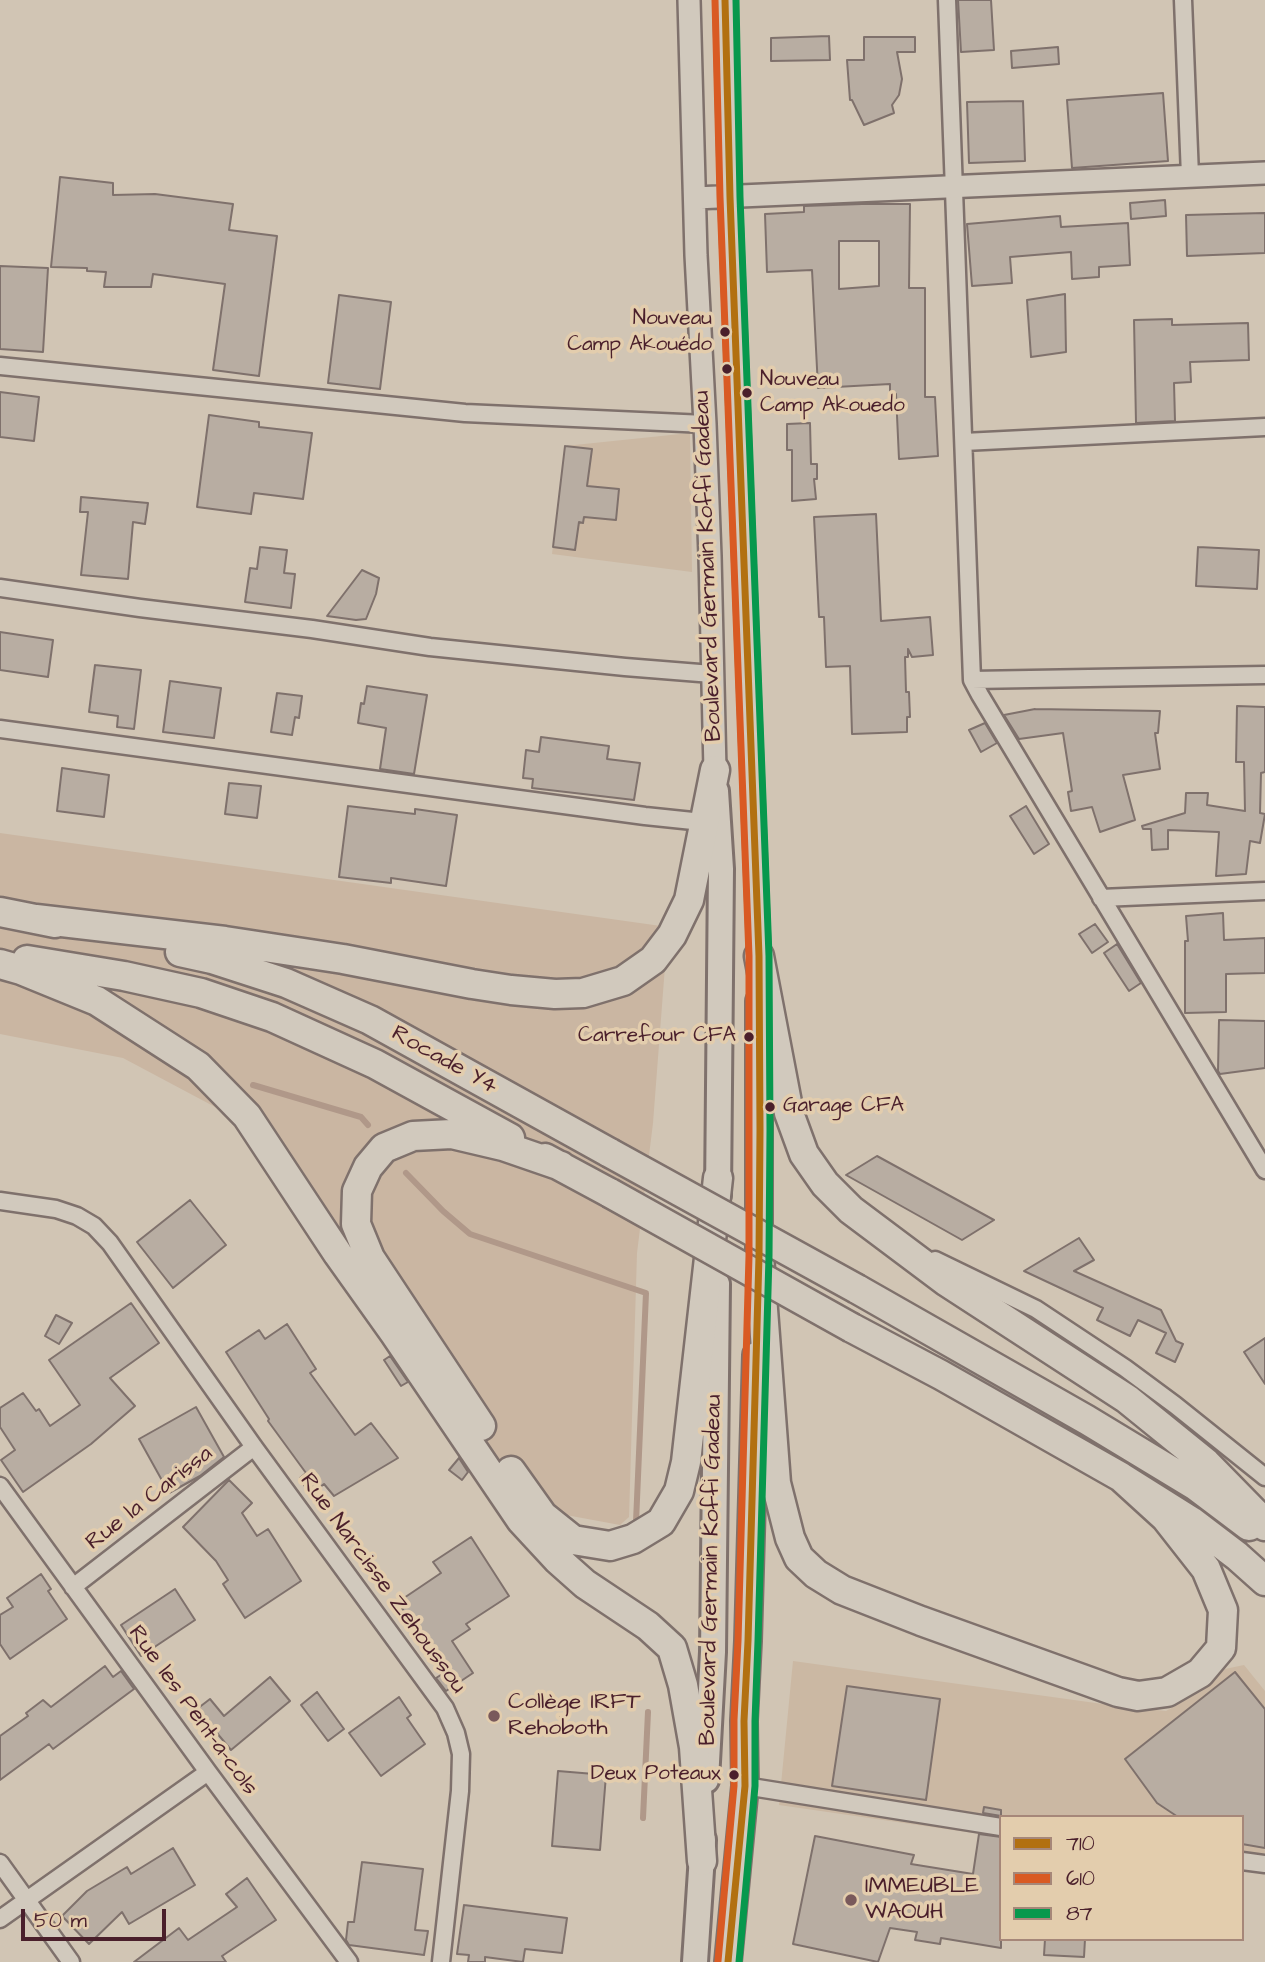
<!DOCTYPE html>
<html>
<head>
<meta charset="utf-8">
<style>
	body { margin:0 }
	#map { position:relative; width:1265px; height:1962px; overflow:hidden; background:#d1c5b4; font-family:"Architects Daughter",sans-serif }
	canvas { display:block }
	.legend { position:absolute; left:999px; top:1815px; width:245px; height:126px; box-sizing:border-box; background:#e3cdad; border:2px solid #a68779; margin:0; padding:9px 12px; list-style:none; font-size:21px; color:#4a1f2b }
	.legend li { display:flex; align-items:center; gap:14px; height:35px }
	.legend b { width:35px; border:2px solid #a68779 }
	.scale { position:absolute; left:21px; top:1909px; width:145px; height:32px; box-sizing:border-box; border:4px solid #4a1f2b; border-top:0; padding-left:9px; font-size:21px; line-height:24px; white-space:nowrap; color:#4a1f2b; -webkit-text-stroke:5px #e3cdad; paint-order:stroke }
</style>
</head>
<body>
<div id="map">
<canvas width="1265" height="1962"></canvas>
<ul class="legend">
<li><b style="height:9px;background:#b27011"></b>710</li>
<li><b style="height:9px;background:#d95a23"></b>610</li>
<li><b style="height:9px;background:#07984d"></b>87</li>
</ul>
<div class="scale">50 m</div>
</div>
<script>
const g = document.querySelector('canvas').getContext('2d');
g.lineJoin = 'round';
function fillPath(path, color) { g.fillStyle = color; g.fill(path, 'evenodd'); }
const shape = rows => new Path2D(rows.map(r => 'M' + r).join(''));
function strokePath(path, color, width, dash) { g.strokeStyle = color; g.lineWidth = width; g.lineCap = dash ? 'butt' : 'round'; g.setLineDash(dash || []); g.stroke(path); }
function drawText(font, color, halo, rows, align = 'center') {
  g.font = font + ' "Architects Daughter",sans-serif'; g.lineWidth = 7; g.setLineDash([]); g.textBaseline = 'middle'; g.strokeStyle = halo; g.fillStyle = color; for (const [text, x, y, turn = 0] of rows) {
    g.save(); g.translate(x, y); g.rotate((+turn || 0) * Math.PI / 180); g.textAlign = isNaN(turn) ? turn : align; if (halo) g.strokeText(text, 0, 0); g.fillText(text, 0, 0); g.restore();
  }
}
const built = shape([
	[690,433,692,572,552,554,565,446],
	[793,1661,1117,1706,1166,1711,1202,1691,1225,1669,1244,1665,1265,1691,1265,1873,1242,1871,1242,1817,1001,1817,1001,1837,779,1805]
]);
const green = shape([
	[0,833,668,927,653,1123,637,1253,629,1517,620,1525,523,1507,279,1141,123,1058,0,1034]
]);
const stream = shape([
	[253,1085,361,1117,368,1125],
	[406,1173,443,1211,470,1234,646,1293,636,1522],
	[643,1818,648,1712]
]);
const building = shape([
	[958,0,991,0,994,50,961,52,958,0],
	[829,36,830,60,771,61,771,38,829,36],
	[864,37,915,37,915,52,897,52,902,79,899,95,892,105,894,113,864,125,852,100,850,100,847,60,864,60,864,37],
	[1058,47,1059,64,1012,68,1011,51,1058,47],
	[1163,93,1168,161,1072,168,1067,100,1163,93],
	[1023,101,1025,161,969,163,967,102,1023,101],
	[60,177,113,183,113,195,155,194,233,204,229,230,277,236,259,376,213,370,225,284,153,274,151,287,104,287,106,272,87,271,87,268,51,267,60,177],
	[1165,200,1166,216,1131,219,1130,203,1165,200],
	[862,204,910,204,909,288,925,288,925,397,935,397,938,456,899,459,896,394,890,395,890,384,818,388,812,270,767,272,765,214,804,212,804,206,862,204],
	[839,241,879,241,879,286,839,289,839,241],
	[1265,213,1265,253,1187,256,1186,215,1265,213],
	[1060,216,1061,227,1128,223,1130,265,1099,267,1099,277,1072,279,1071,252,1010,257,1012,283,972,286,967,224,1060,216],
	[0,266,48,268,43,352,0,349,0,266],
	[1065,294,1066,352,1031,357,1027,300,1065,294],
	[339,295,391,302,380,389,328,383,339,295],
	[1172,319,1172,325,1248,323,1249,360,1190,362,1191,382,1174,383,1175,421,1136,423,1134,320,1172,319],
	[0,392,39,397,34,441,0,437,0,392],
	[209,415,259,422,259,427,312,433,303,499,254,493,251,514,197,507,209,415],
	[810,423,811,464,817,464,817,479,814,479,816,499,792,501,792,450,787,450,787,424,810,423],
	[565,446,592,449,587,486,619,489,616,520,584,517,583,523,579,522,575,550,553,547,565,446],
	[81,497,148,503,145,524,133,522,128,579,81,575,88,512,80,512,81,497],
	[876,514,881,621,930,617,933,655,912,657,908,649,908,657,905,657,906,692,909,692,910,717,907,717,907,732,852,734,850,666,826,667,824,617,819,617,814,517,876,514],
	[260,547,287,550,284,573,295,574,291,608,245,602,250,568,257,569,260,547],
	[1198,547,1259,550,1257,589,1196,586,1198,547],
	[362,570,379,578,376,594,366,619,356,620,327,616,362,570],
	[0,632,53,640,48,677,0,670,0,632],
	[95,665,141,670,134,729,117,727,118,716,89,712,95,665],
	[170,681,221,688,214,738,163,732,170,681],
	[367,686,427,695,414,774,380,769,386,728,358,723,361,703,364,704,367,686],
	[277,693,302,696,299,718,295,717,292,735,271,732,277,693],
	[1237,706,1265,707,1265,772,1261,773,1260,813,1265,814,1260,843,1250,841,1246,874,1216,876,1219,832,1168,830,1168,849,1152,850,1151,829,1143,829,1142,826,1185,813,1186,793,1208,793,1207,805,1245,811,1244,762,1236,762,1237,706],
	[1035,709,1160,711,1158,733,1155,733,1160,769,1123,775,1135,820,1100,832,1092,807,1071,811,1068,792,1072,791,1063,733,1019,739,1004,715,1035,709],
	[985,723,997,743,981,752,969,730,985,723],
	[541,737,609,746,607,759,640,763,634,800,532,788,533,779,523,778,526,750,539,752,541,737],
	[62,768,109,775,104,817,57,811,62,768],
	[229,783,261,786,257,818,225,814,229,783],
	[348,806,415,814,415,809,457,815,446,886,391,878,391,883,339,877,348,806],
	[1026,806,1049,844,1034,854,1010,816,1026,806],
	[1223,913,1224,940,1265,938,1265,973,1226,974,1226,1012,1185,1013,1185,941,1188,941,1186,916,1223,913],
	[1095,924,1108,942,1092,953,1079,934,1095,924],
	[1117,944,1141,983,1129,991,1104,953,1117,944],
	[1219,1020,1265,1021,1265,1068,1220,1074,1218,1071,1219,1020],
	[877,1156,994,1220,962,1240,846,1175,877,1156],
	[190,1200,226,1245,173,1288,137,1242,190,1200],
	[1079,1238,1094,1260,1074,1271,1161,1310,1176,1341,1183,1344,1175,1362,1156,1353,1166,1333,1138,1320,1130,1336,1097,1320,1103,1308,1024,1271,1079,1238],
	[131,1303,159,1343,110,1378,135,1406,91,1444,23,1492,1,1460,15,1450,0,1427,0,1408,23,1393,36,1411,39,1409,50,1426,80,1405,49,1360,131,1303],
	[56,1315,72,1323,59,1344,45,1336,56,1315],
	[287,1324,316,1369,310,1373,355,1435,371,1423,398,1458,334,1496,324,1484,310,1495,300,1478,306,1473,268,1421,269,1419,226,1352,259,1330,265,1339,287,1324],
	[1265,1338,1265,1384,1244,1352,1265,1338],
	[390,1356,408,1382,401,1386,384,1360,390,1356],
	[196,1407,224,1457,200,1476,169,1493,139,1439,196,1407],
	[459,1458,468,1472,462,1480,449,1470,459,1458],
	[229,1480,252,1503,242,1513,257,1536,268,1529,301,1581,245,1618,223,1584,228,1580,216,1561,183,1527,229,1480],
	[471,1537,509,1596,466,1624,470,1629,452,1641,473,1673,446,1691,436,1678,444,1673,398,1602,441,1573,433,1562,471,1537],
	[41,1574,51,1589,48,1591,67,1619,10,1659,0,1644,0,1615,13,1607,7,1598,41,1574],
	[175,1589,195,1620,141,1656,121,1625,175,1589],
	[105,1666,113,1677,121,1671,134,1689,53,1749,49,1744,0,1780,0,1736,28,1716,26,1713,43,1700,51,1707,105,1666],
	[1235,1672,1265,1709,1265,1848,1242,1844,1242,1817,1178,1817,1157,1803,1125,1759,1235,1672],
	[270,1677,290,1701,231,1750,197,1709,210,1699,224,1716,270,1677],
	[847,1686,940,1699,926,1800,832,1786,847,1686],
	[317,1692,344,1729,328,1741,301,1705,317,1692],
	[399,1697,411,1715,407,1718,425,1744,381,1776,349,1733,399,1697],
	[558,1771,606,1775,600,1850,552,1846,558,1771],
	[984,1807,1001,1810,1001,1816,983,1813,984,1807],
	[979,1834,1001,1837,1001,1948,941,1938,940,1944,915,1940,917,1932,890,1928,878,1962,793,1944,815,1836,914,1855,911,1864,973,1874,979,1834],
	[173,1848,195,1885,129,1924,122,1912,89,1944,62,1916,87,1891,127,1867,131,1874,173,1848],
	[362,1862,423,1869,415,1930,428,1931,424,1955,349,1945,346,1940,348,1922,354,1922,362,1862],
	[247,1878,276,1920,222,1956,226,1962,134,1962,179,1928,188,1940,237,1907,226,1894,247,1878],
	[464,1905,567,1918,562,1953,525,1949,523,1962,485,1957,485,1962,468,1962,469,1955,457,1954,464,1905],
	[1045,1939,1085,1939,1084,1957,1044,1955,1045,1939]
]);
const street = shape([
	[947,0,972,680,980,695,1265,1170],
	[1183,0,1190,176],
	[0,366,465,413,705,424],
	[964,442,1265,427],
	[0,588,140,608,312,629,430,647,625,667,712,674],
	[972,680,1265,675],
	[0,729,645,816,712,823],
	[1101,898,1265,891],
	[0,1201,56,1209,77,1216,94,1226,110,1243,254,1447,445,1708,456,1733,461,1754,460,1791,441,1962],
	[935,1260,1036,1309,1125,1368,1175,1405,1265,1477],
	[0,1486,208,1772,349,1962],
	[73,1587,254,1447],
	[745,1786,1001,1827],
	[1242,1861,1265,1864],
	[0,1863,71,1962],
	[0,1919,208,1772]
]);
const secondary = shape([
	[689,0,696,255,705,424,710,556,715,770],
	[725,0,730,197,759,956],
	[695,198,1265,173]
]);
const primary = shape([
	[716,791,721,869,718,1195],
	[759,1001,759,1252],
	[706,1780,713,1652,717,1284],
	[695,1962,703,1840],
	[728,1962,745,1786,744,1721,748,1641,756,1355]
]);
const highway = shape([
	[0,912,55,923],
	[36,919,225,941,343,959,472,984,511,990,555,994,583,993,623,981,653,960,672,935,689,900,715,770],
	[180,952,212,959,286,983,370,1020,610,1153],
	[759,956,789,1113,804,1154,825,1184,851,1210,947,1282,1127,1399,1206,1463,1254,1512,1265,1526],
	[27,960,124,976,201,993,272,1017,375,1064,510,1138],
	[0,964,21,970,97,1001,198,1066,247,1116,338,1254,395,1334,521,1520,558,1560,585,1584,648,1626,672,1648,683,1685,694,1747,702,1861],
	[545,1158,610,1193],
	[759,1256,776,1483,790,1538,799,1558,816,1574,842,1590,921,1621,1118,1692,1138,1696,1167,1692,1200,1673,1221,1648,1223,1610,1206,1569,1166,1518,1121,1477],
	[857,1289,1087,1420,1196,1486,1249,1526],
	[852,1328,941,1375,1121,1477,1191,1521,1237,1556,1265,1581],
	[481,1426,370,1258,356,1224,357,1191,368,1167,384,1148,413,1136,452,1134,503,1146,561,1166],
	[511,1471,543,1516,573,1540,610,1546,633,1539,661,1522,679,1491,686,1462,718,1178]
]);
const highwayBridge = shape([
	[610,1153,857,1289],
	[610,1193,852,1328]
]);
const bus1 = shape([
	[725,0,730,197,759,956,760,1130,759,1256,748,1641,744,1721,745,1786,728,1962]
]);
const bus2 = shape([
	[715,0,720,197,749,956,749,1256,738,1641,734,1720,734,1786,718,1961]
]);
const bus3 = shape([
	[736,0,740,197,769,956,770,1130,769,1256,758,1641,755,1721,755,1786,739,1962]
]);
const markers = [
	[725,332,6,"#4a1f2b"],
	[727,369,6,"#4a1f2b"],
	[747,393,6,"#4a1f2b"],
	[749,1037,6,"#4a1f2b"],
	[770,1107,6,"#4a1f2b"],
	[494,1716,7,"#79595b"],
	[734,1775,6,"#4a1f2b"],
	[851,1900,7,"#79595b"]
];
const busNames = [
	["Nouveau",712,320],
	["Camp Akouédo",712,346],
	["Nouveau",760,381,"left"],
	["Camp Akouedo",760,407,"left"],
	["Carrefour CFA",736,1037],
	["Garage CFA",783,1107,"left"],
	["Deux Poteaux",721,1775]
];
const streetNames = [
	["Boulevard Germain Koffi Gadeau",709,566,-92],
	["Rocade Y4",444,1061,29],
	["Rue la Carissa",150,1499,-38],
	["Boulevard Germain Koffi Gadeau",712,1570,-89],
	["Rue Narcisse Zehoussou",382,1584,54],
	["Rue les Pent-a-cols",192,1711,54]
];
const poiNames = [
	["Collège IRFT",508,1703],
	["Rehoboth",508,1729],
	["IMMEUBLE",865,1887],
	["WAOUH",865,1913]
];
fillPath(built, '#cbb8a3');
fillPath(green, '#cab6a2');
strokePath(stream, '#b09889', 6);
fillPath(building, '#b8ada2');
strokePath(building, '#7f716c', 2);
strokePath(street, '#7f716c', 21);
strokePath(secondary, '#7f716c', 26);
strokePath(primary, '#7f716c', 30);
strokePath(highway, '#7f716c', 33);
strokePath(street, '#d1c9bd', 16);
strokePath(secondary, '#d1c9bd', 21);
strokePath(primary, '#d1c9bd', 24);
strokePath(highway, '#d1c9bd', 28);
strokePath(highwayBridge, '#7f716c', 33, []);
strokePath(highwayBridge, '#d1c9bd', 28);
strokePath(bus1, '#b27011', 7);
strokePath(bus2, '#d95a23', 7);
strokePath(bus3, '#07984d', 7);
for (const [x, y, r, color] of markers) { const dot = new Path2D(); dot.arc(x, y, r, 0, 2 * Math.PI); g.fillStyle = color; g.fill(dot); strokePath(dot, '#e3cdad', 2.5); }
drawText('21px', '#4a1f2b', '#e3cdad', busNames, 'right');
drawText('23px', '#4a1f2b', '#e3cdad', streetNames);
drawText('23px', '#4a1f2b', '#e3cdad', poiNames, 'left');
</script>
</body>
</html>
